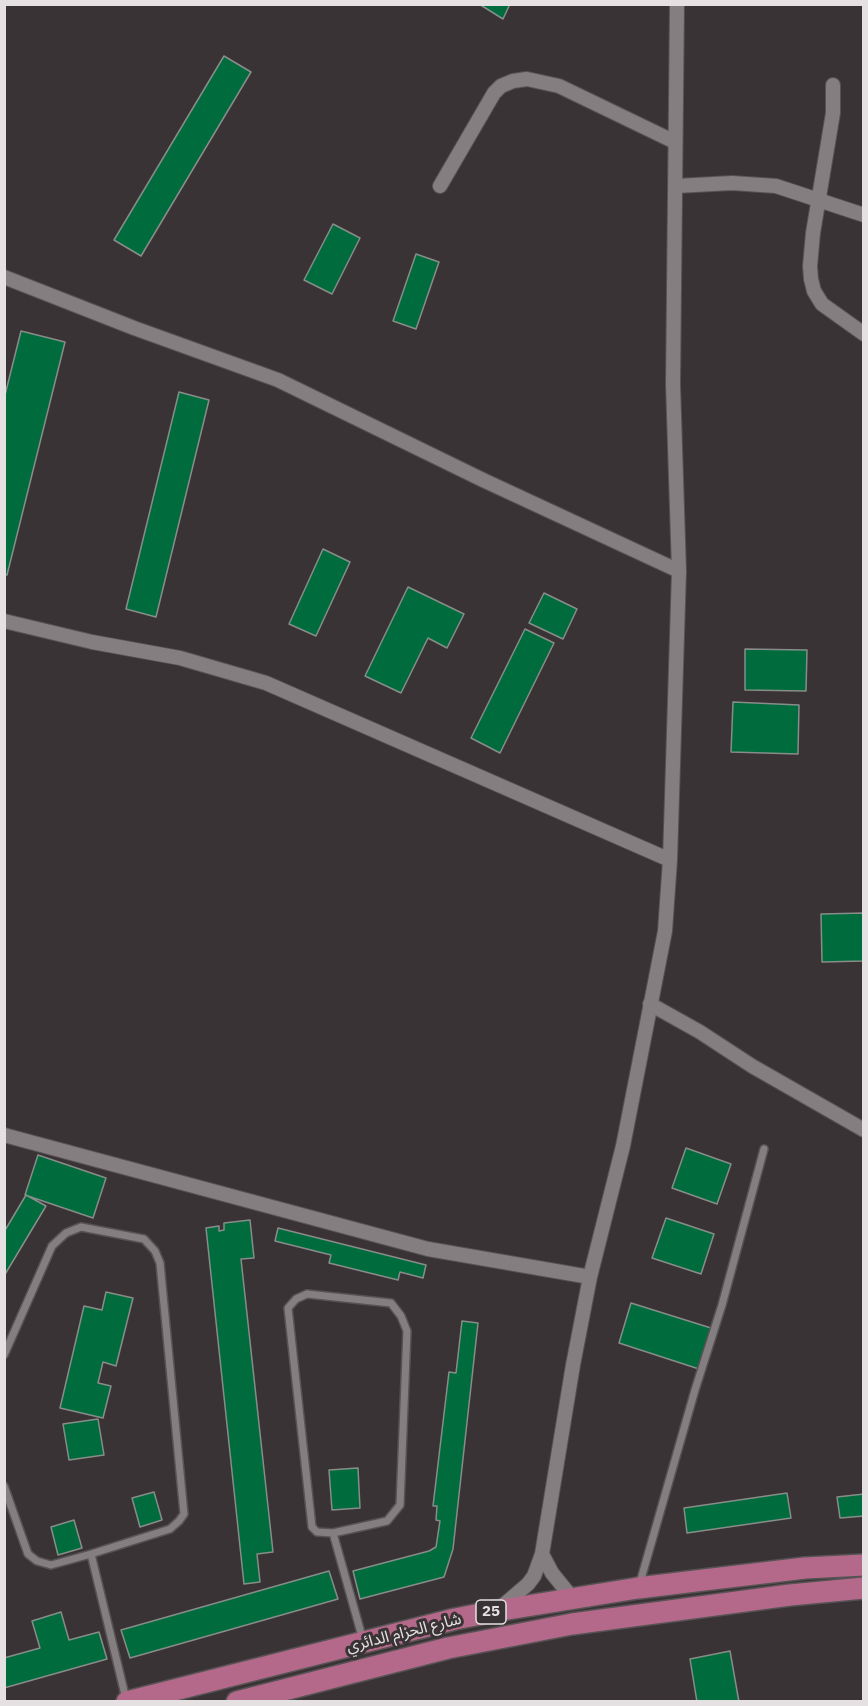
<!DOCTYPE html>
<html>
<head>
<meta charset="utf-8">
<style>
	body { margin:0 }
	#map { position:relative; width:868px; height:1706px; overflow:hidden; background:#393335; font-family:"IBM Plex Sans",sans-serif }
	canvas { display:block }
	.frame { position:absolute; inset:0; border:6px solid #e5e1e2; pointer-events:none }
</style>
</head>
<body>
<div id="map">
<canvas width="868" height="1706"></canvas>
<div class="frame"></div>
</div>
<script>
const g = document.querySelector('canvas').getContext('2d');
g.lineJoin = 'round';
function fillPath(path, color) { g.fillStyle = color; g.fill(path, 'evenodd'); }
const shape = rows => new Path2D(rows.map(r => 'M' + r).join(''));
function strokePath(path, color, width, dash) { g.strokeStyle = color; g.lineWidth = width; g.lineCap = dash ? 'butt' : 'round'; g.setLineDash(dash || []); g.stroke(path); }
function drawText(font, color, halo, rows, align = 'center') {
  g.font = font + ' "IBM Plex Sans","Noto Sans Arabic",sans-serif'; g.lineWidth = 6; g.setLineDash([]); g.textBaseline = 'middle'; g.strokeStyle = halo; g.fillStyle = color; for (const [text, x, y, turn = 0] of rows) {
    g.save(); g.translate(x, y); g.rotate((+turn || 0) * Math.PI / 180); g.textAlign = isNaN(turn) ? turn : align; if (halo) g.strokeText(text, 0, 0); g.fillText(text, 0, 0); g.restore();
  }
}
const building = shape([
	[479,4,510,4,503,19,479,4],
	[224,56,251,72,141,256,114,240,224,56],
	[333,224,360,238,332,294,304,280,333,224],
	[416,254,439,262,416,329,393,321,416,254],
	[21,331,65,342,7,575,4,574,4,399,21,331],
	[179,392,209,400,156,617,126,609,179,392],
	[323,549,350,562,316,636,289,624,323,549],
	[408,587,464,614,447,648,428,638,401,693,365,676,408,587],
	[544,593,577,609,563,639,529,623,544,593],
	[525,629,554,643,500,753,471,738,525,629],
	[745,649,807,650,806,691,745,690,745,649],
	[733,702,799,705,798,754,731,752,733,702],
	[864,913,864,961,822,962,821,914,864,913],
	[686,1148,731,1164,717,1204,672,1188,686,1148],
	[38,1155,106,1178,93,1218,25,1195,38,1155],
	[26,1195,46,1206,4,1276,4,1232,26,1195],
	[666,1218,714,1234,701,1274,652,1258,666,1218],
	[250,1220,254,1258,241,1259,273,1552,257,1554,260,1582,244,1584,206,1228,219,1226,219,1231,224,1230,224,1223,250,1220],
	[278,1228,426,1265,423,1278,400,1272,398,1280,329,1263,331,1255,275,1241,278,1228],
	[106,1292,133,1298,116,1366,103,1362,98,1383,111,1386,103,1418,60,1408,84,1306,102,1310,106,1292],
	[631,1303,711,1328,699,1369,619,1343,631,1303],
	[462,1321,478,1323,453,1549,444,1577,360,1599,353,1571,429,1551,436,1547,440,1521,436,1520,437,1506,433,1506,449,1372,456,1373,462,1321],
	[98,1419,104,1455,69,1460,63,1424,98,1419],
	[358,1468,360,1508,332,1510,329,1470,358,1468],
	[154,1492,162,1520,140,1527,132,1498,154,1492],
	[787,1493,791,1518,687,1533,684,1508,787,1493],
	[864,1494,864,1516,840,1518,837,1497,864,1494],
	[74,1520,82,1548,58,1555,51,1527,74,1520],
	[329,1571,338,1599,130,1658,121,1630,329,1571],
	[61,1612,69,1640,99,1632,107,1659,4,1688,4,1658,40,1648,32,1621,61,1612],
	[730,1651,739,1702,697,1702,690,1659,730,1651]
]);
const service = shape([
	[307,1294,391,1303,401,1316,407,1331,400,1505,387,1521,333,1533,317,1532,312,1527,288,1308,296,1299,307,1294],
	[4,1355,52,1246,66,1233,81,1227,144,1239,155,1251,160,1263,184,1514,179,1521,170,1529,91,1554],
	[4,1486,28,1554,37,1561,51,1565,91,1554,126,1699],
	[333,1533,363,1640],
	[639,1586,695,1390,722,1305,764,1149]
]);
const minor = shape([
	[833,85,833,113,813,233,810,266,811,279,814,291,822,304,864,334],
	[440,186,494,93,501,86,513,81,527,79,559,86,675,142],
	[676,186,732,183,776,186,864,215],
	[4,277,134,328,278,380,483,480,679,571],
	[4,621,92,642,180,658,266,683,670,860],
	[650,1004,700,1032,752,1066,864,1130],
	[4,1135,428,1249,590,1277],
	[542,1554,552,1573,573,1599],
	[500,1608,528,1584,534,1576,542,1554,573,1365,590,1277,623,1146,665,931,670,860,679,571,673,384,677,4]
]);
const primary = shape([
	[127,1702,455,1619,496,1611,638,1588,712,1579,805,1568,864,1565],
	[237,1702,448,1648,572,1624,790,1595,864,1588]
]);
const shields = [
	[491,1612,30]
];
const shieldNames = [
	["25",491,1612]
];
const streetNames = [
	["شارع الحزام الدائري",404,1633,-14]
];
fillPath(building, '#006c3d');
strokePath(building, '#888d8a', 1.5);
strokePath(service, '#575254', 10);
strokePath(minor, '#575254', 16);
strokePath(primary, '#575254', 24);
strokePath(service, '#847e80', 7);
strokePath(minor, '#847e80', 14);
strokePath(primary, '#b4698a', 21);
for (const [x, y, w] of shields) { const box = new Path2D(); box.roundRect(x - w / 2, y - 12, w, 24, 4.5); g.fillStyle = '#393335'; g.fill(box); strokePath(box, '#e5e1e2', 1.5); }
drawText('bold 15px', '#e5e1e2', null, shieldNames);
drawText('16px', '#e5e1e2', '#393335', streetNames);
</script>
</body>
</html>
